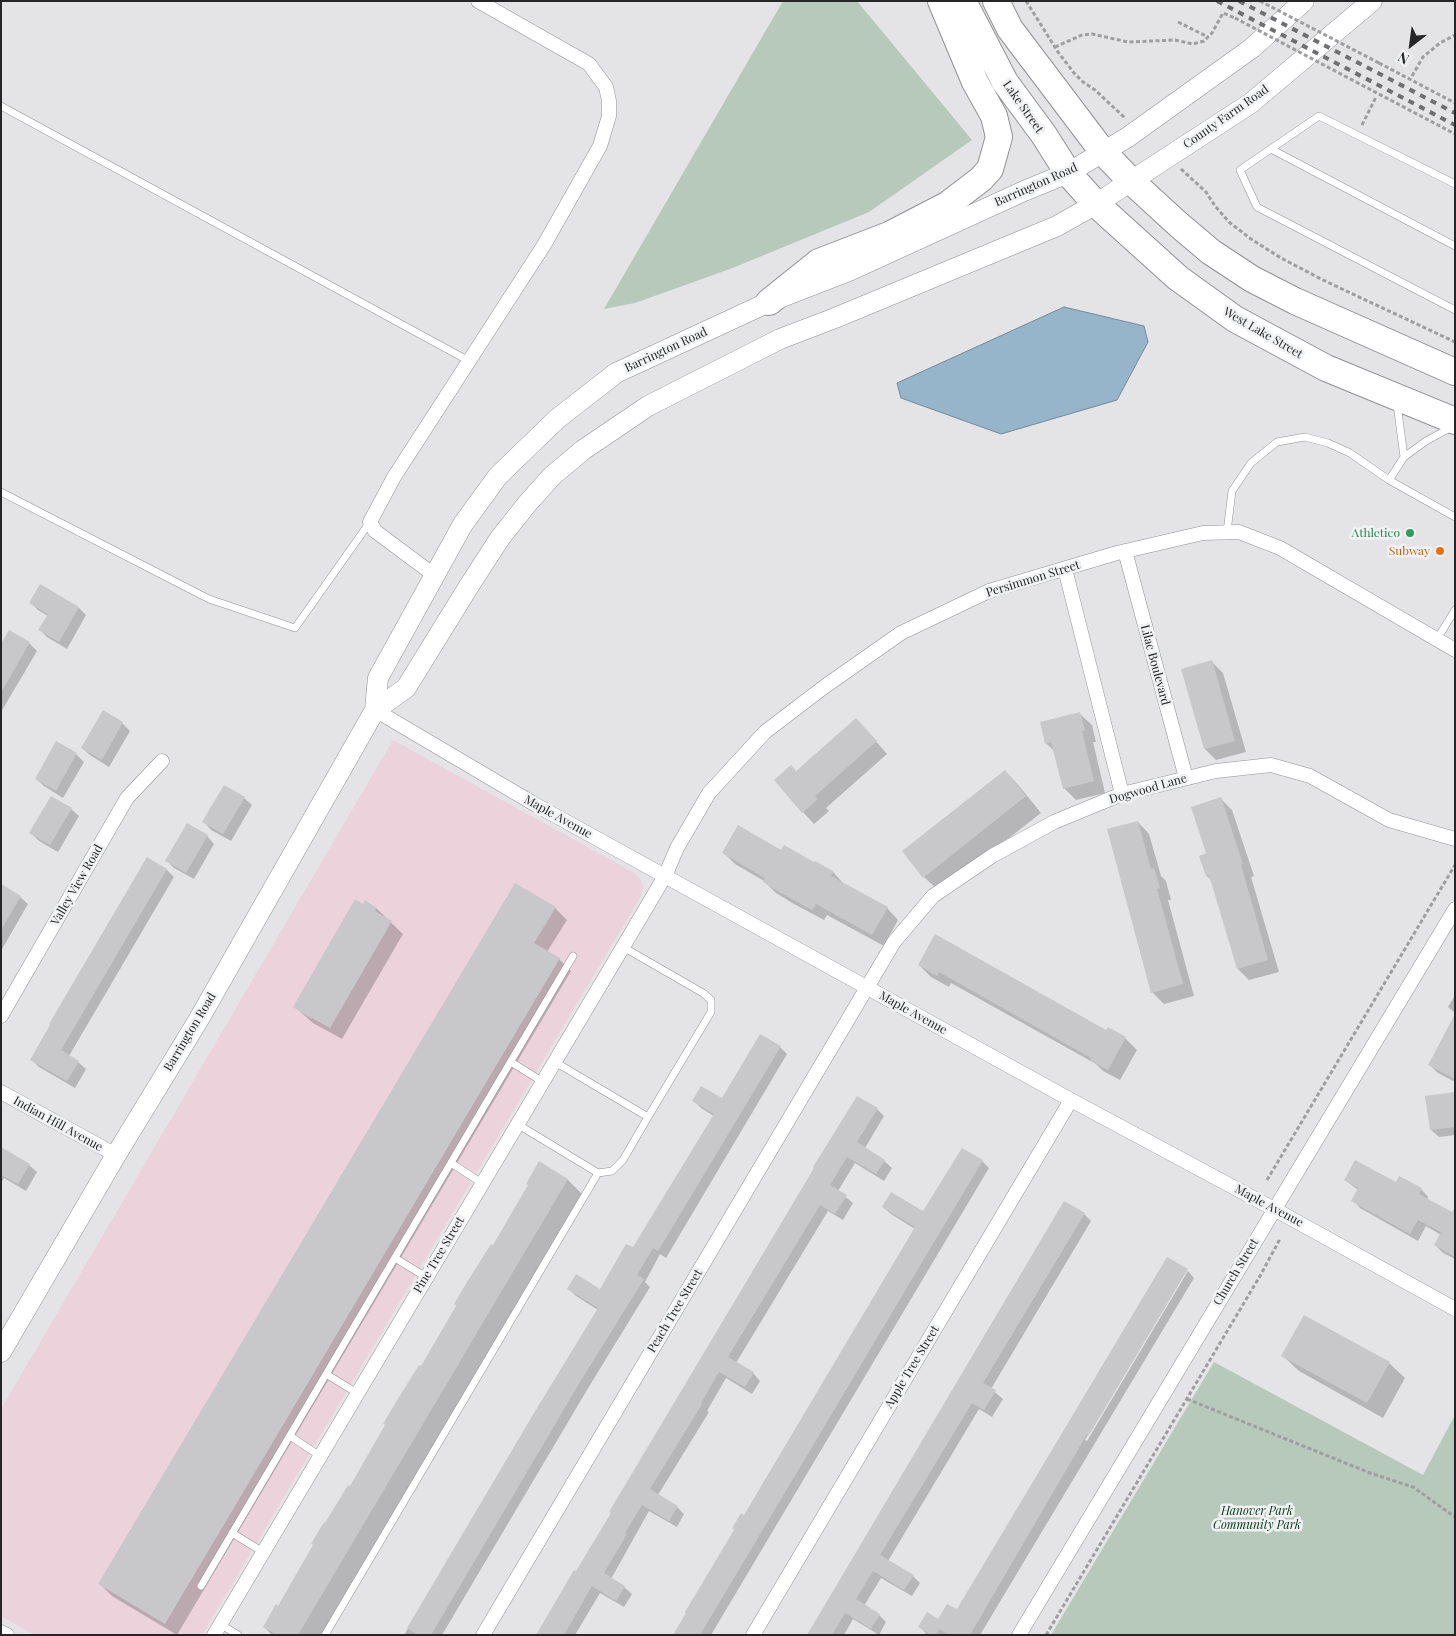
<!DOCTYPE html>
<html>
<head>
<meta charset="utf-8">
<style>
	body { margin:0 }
	#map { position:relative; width:1456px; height:1636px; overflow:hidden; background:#e4e4e6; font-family:"Playfair Display",serif }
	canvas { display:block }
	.frame { position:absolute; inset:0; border:2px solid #262627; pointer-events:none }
	.north { position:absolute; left:1386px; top:20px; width:50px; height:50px; -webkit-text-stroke:4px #f1f2f4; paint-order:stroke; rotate:210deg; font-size:14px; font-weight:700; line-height:20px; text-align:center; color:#262627 }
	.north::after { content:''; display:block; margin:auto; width:18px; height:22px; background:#262627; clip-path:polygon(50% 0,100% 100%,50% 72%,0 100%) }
</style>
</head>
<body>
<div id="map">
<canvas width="1456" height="1636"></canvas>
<div class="frame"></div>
<div class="north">N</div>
</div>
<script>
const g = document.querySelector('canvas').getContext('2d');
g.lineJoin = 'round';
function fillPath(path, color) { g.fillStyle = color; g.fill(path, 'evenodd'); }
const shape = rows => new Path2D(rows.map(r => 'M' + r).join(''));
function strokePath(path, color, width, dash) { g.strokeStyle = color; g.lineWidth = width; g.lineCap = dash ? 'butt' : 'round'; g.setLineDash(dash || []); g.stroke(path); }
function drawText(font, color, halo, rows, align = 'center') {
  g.font = font + ' "Playfair Display",serif'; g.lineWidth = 5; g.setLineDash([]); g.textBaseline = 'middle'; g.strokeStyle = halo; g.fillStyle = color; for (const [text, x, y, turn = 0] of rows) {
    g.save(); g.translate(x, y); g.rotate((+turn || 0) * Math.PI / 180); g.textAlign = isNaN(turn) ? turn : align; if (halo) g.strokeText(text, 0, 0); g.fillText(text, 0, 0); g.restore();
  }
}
const commercial = shape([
	[393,740,633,872,641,880,643,886,641,896,202,1635,34,1635,1,1616,1,1409]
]);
const green = shape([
	[783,1,857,1,972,140,869,212,730,269,635,303,604,309],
	[1214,1362,1423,1475,1455,1415,1455,1635,1051,1635]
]);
const water = shape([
	[1064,307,1144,326,1148,342,1117,400,1001,434,901,398,897,383,1064,307]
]);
const shadow = shape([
	[40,586,79,608,86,615,67,649,47,637,40,630,48,616,38,610,30,602],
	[29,643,37,651,1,712,1,646],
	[1212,662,1223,673,1246,752,1216,760,1205,749],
	[103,712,122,723,130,731,109,767,90,755,82,748],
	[1080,714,1092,725,1096,742,1093,742,1105,793,1076,800,1064,788,1055,752,1046,743],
	[867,731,887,754,826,808,829,811,814,824,803,812,796,772],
	[57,743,76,754,84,762,63,798,44,786,36,779],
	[1005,771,1020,787,1041,813,940,892,924,877],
	[244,798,252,805,231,841,211,830,204,822],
	[1221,799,1232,810,1254,876,1251,877,1279,972,1249,980,1238,969,1213,882,1207,876,1200,856,1208,854],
	[71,809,79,816,58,852,39,841,31,833],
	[1138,822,1149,834,1161,876,1166,881,1171,900,1168,900,1194,996,1164,1004,1152,992],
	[207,836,214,844,194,879,174,868,167,861],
	[781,852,815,864,815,863,833,872,844,884,887,908,898,920,884,946,827,915,824,920,794,904,776,893,764,881,735,864,724,853],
	[147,858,167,870,174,877,69,1056,78,1062,86,1069,75,1088,39,1067,32,1060],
	[1,886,20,897,28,904,1,951],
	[376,908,403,934,342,1039,313,1023,294,1006],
	[555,908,567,920,547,952,559,959,571,971,177,1635,112,1596,100,1584],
	[936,935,1106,1032,1125,1038,1137,1050,1120,1080,1103,1071,1096,1064,951,983,949,987,931,977,919,965],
	[1455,995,1455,1013,1448,1007],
	[1455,1017,1455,1082,1438,1073,1430,1065],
	[780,1047,787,1054,666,1258,660,1254,645,1282,650,1287,587,1390,442,1635,404,1635,598,1310,576,1296,569,1289,600,1291,633,1249,714,1116,701,1108,694,1101,722,1100],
	[1455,1094,1455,1135,1439,1137,1431,1130],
	[877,1109,884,1116,865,1148,884,1161,892,1168,884,1181,855,1163,838,1191,853,1203,843,1220,828,1211,736,1363,753,1373,760,1381,752,1394,726,1378,707,1411,709,1412,658,1495,677,1507,684,1514,677,1527,649,1511,611,1579,624,1587,632,1594,624,1607,600,1593,575,1635,538,1635],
	[1,1148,29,1165,37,1172,26,1191,4,1178,1,1183],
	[982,1161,989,1168,711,1635,675,1635,915,1229,891,1214,883,1207,923,1213],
	[539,1163,568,1180,583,1195,322,1635,272,1635,264,1627,278,1607,326,1524,350,1488,493,1247,529,1185],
	[1345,1180,1396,1183,1421,1189,1428,1197,1427,1200,1455,1215,1455,1259,1443,1253,1435,1245,1441,1235,1426,1226,1418,1241,1360,1208,1353,1200,1358,1190],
	[1084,1214,1091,1221,991,1389,1003,1399,992,1417,979,1409,888,1561,913,1576,920,1583,912,1596,881,1578,864,1606,879,1615,886,1622,879,1635,853,1619,844,1635,807,1635],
	[1186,1270,1085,1440,1087,1441,1188,1271,1194,1278,980,1635,927,1635,920,1627,939,1621,957,1611],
	[1283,1356,1389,1363,1405,1378,1383,1418,1299,1371]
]);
const building = shape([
	[40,584,79,607,59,642,38,630,48,614,29,603],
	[9,630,30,642,1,693,1,644],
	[1212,660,1235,741,1204,749,1181,669],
	[103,710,123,722,102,760,81,748],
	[1080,712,1085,730,1082,731,1094,781,1063,789,1051,742,1045,744,1040,722],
	[856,718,877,741,815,796,818,799,802,813,774,780,791,765,796,771],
	[56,741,77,753,56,791,35,779],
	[1005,770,1026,796,923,878,902,851],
	[224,785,245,797,223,834,202,822],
	[51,796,72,808,50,845,29,833],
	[1221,797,1243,864,1241,865,1268,960,1237,969,1209,875,1206,876,1199,856,1206,853,1191,807],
	[1138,821,1151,869,1154,868,1160,888,1157,889,1183,984,1151,993,1107,829],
	[187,823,208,835,186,873,165,861],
	[738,825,781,850,784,845,814,862,815,861,833,871,831,876,888,907,872,935,816,904,812,910,781,893,763,882,765,878,722,853],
	[147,857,167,869,61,1050,79,1061,67,1081,30,1060,50,1025,49,1024],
	[515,883,556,907,534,943,560,958,165,1624,98,1584],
	[1,884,21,896,1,930],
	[355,899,363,904,365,900,377,908,375,911,392,921,330,1028,312,1018,312,1019,293,1007],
	[935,934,1106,1030,1108,1027,1126,1037,1108,1070,1090,1060,1091,1058,939,972,937,976,918,965],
	[1455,1014,1455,1079,1428,1065],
	[760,1034,781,1046,658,1251,653,1248,637,1275,644,1279,580,1382,431,1635,418,1635,407,1628,534,1413,598,1308,567,1289,576,1274,600,1289,626,1244,633,1247,714,1114,692,1101,701,1086,722,1098],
	[1455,1092,1455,1127,1430,1130,1425,1096],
	[857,1096,878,1108,857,1142,885,1160,876,1174,847,1157,830,1185,847,1195,835,1214,820,1205,728,1357,754,1372,745,1387,719,1372,701,1403,702,1404,650,1489,678,1506,669,1521,642,1505,625,1533,627,1534,604,1573,625,1586,616,1601,592,1586,564,1635,536,1635,574,1570,576,1571,611,1513,609,1512,789,1210,814,1168,813,1167],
	[1,1147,30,1164,18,1184,1,1175],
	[962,1148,983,1160,700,1635,673,1635,686,1613,685,1612,734,1530,732,1528,741,1513,744,1515,915,1227,882,1207,891,1192,923,1211],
	[1355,1160,1396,1182,1399,1176,1422,1188,1419,1194,1452,1212,1455,1207,1455,1257,1434,1245,1441,1232,1418,1220,1410,1234,1351,1201,1358,1188,1344,1180],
	[539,1161,568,1179,298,1635,277,1635,263,1627,276,1604,278,1606,313,1545,311,1544,324,1522,325,1523,348,1485,350,1486,385,1425,383,1424,396,1402,419,1365,421,1366,456,1306,454,1304,467,1282,491,1244,493,1245,528,1185,526,1184],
	[1064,1201,1085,1213,983,1383,996,1390,984,1410,972,1403,880,1555,914,1575,904,1590,873,1571,856,1599,880,1614,871,1629,845,1613,832,1635,807,1635],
	[1167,1257,1188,1269,1089,1435,1087,1434,970,1635,949,1635,939,1629,936,1635,931,1635,918,1627,927,1612,938,1619,947,1604,957,1609],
	[1304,1315,1390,1362,1367,1403,1281,1356]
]);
const path = shape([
	[1026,1,1058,52,1074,73,1083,82,1095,90,1125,118],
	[1178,22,1208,37],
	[1055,47,1082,35,1092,34,1128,42,1175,40,1193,44,1204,41,1212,33,1223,13,1235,18],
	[1379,63,1455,103],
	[1412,76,1423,57,1440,43,1455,35],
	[1356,82,1455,134],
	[1362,125,1376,97],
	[1181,169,1206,192,1215,206,1229,222,1251,239,1281,258,1323,280,1455,342],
	[1267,1180,1455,865],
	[1187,1399,1370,1473,1413,1487,1455,1517],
	[1046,1635,1260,1276,1280,1239]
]);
const lane = shape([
	[1,106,469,361],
	[1271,149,1455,246],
	[1455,184,1319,116,1240,170,1257,207,1455,310],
	[1397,404,1404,457,1426,441,1452,427],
	[1389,480,1455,517],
	[1,492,209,599,295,628,370,522],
	[1227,532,1232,491,1251,463,1277,442,1305,437,1328,443,1350,453,1389,480,1404,457],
	[1437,639,1455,610],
	[511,1062,543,1082],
	[555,1062,648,1117],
	[517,1124,598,1173,612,1171,623,1160,648,1117,711,1012,711,1000,703,993,623,947],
	[451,1163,482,1183],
	[395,1258,426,1277],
	[326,1374,357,1393],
	[290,1436,320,1456],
	[232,1533,263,1552],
	[201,1586,573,956],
	[220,1624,238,1635],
	[325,1635,598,1173]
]);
const street = shape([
	[1125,551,1186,778],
	[1065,569,1122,794],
	[434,575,375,531,370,522,394,477,544,245,600,146,609,116,609,101,606,87,589,64,478,1],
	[375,710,536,805,1071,1100,1274,1209,1455,1309],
	[1,1016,127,798,162,761],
	[1,1092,116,1155],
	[1,1632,7,1635],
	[214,1635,623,947,665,876,677,848,709,793,765,732,824,687,901,633,989,591,1117,553,1203,533,1239,532,1280,548,1455,650],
	[483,1635,894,942,933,896,992,856,1054,822,1122,794,1216,771,1271,765,1310,776,1389,820,1455,839],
	[753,1635,1071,1100],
	[1019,1635,1455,909]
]);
const secondary = shape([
	[375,710,406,688,469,586,500,538,527,504,552,476,583,450,648,406,780,339,835,318,1057,226,1096,204,1251,103,1372,1],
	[1,1352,116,1155,199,1019,375,710,378,678,463,524,498,476,557,419,616,373,769,302,849,271,1024,191,1068,173,1128,137,1252,48,1304,1]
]);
const highway = shape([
	[963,1,1005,82,1044,135,1068,173,1096,204,1178,278,1235,319,1326,368,1455,421],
	[996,1,1010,29,1103,152,1131,181,1179,225,1211,252,1252,279,1295,301,1455,372],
	[769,302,819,262,889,235,947,205,981,179,990,169,999,137,994,116,975,82,941,1]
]);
const rail = shape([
	[1217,1,1455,125],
	[1239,1,1455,113]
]);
const pathBridge = shape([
	[1260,1,1379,63],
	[1235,18,1356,82]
]);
const markers = [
	[1410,533,5,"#2e9e5b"],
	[1440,551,5,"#e8710a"]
];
const streetNames = [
	["Lake Street",1023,107,55],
	["County Farm Road",1226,117,-35],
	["Barrington Road",1036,185,-24],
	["West Lake Street",1263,333,30],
	["Barrington Road",666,350,-25],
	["Persimmon Street",1033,579,-17],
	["Lilac Boulevard",1155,665,75],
	["Dogwood Lane",1148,789,-16],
	["Maple Avenue",558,817,29],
	["Valley View Road",77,885,-60],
	["Maple Avenue",913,1013,29],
	["Barrington Road",190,1032,-59],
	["Indian Hill Avenue",58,1124,29],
	["Maple Avenue",1269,1206,28],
	["Pine Tree Street",439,1255,-59],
	["Church Street",1236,1272,-59],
	["Peach Tree Street",675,1311,-59],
	["Apple Tree Street",912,1367,-59]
];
const leisureNames = [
	["Athletico",1400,533]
];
const foodNames = [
	["Subway",1430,551]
];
const parkNames = [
	["Hanover Park",1257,1511],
	["Community Park",1257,1525]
];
fillPath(commercial, '#ecd3db');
fillPath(green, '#b7c9ba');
fillPath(water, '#96b4ca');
strokePath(water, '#748999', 1);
fillPath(shadow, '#0003');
fillPath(building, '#c8c8ca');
strokePath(lane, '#909193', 8);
strokePath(street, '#909193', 15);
strokePath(secondary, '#909193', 21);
strokePath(highway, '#909193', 28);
strokePath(path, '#9e9ea0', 3, [4, 2.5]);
strokePath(lane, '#fff', 7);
strokePath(street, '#fff', 14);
strokePath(secondary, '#fff', 20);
strokePath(highway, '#fff', 26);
strokePath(rail, '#6f6f71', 4, [6, 6]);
strokePath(pathBridge, '#9e9ea0', 3, [4, 2.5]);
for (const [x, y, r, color] of markers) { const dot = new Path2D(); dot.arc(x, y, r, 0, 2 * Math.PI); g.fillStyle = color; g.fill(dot); strokePath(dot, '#f1f2f4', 2); }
drawText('12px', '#262627', '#f1f2f4', streetNames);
drawText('12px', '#27864d', '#f1f2f4', leisureNames, 'right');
drawText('12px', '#c56008', '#f1f2f4', foodNames, 'right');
drawText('italic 12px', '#073818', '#f1f2f4', parkNames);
</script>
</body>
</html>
